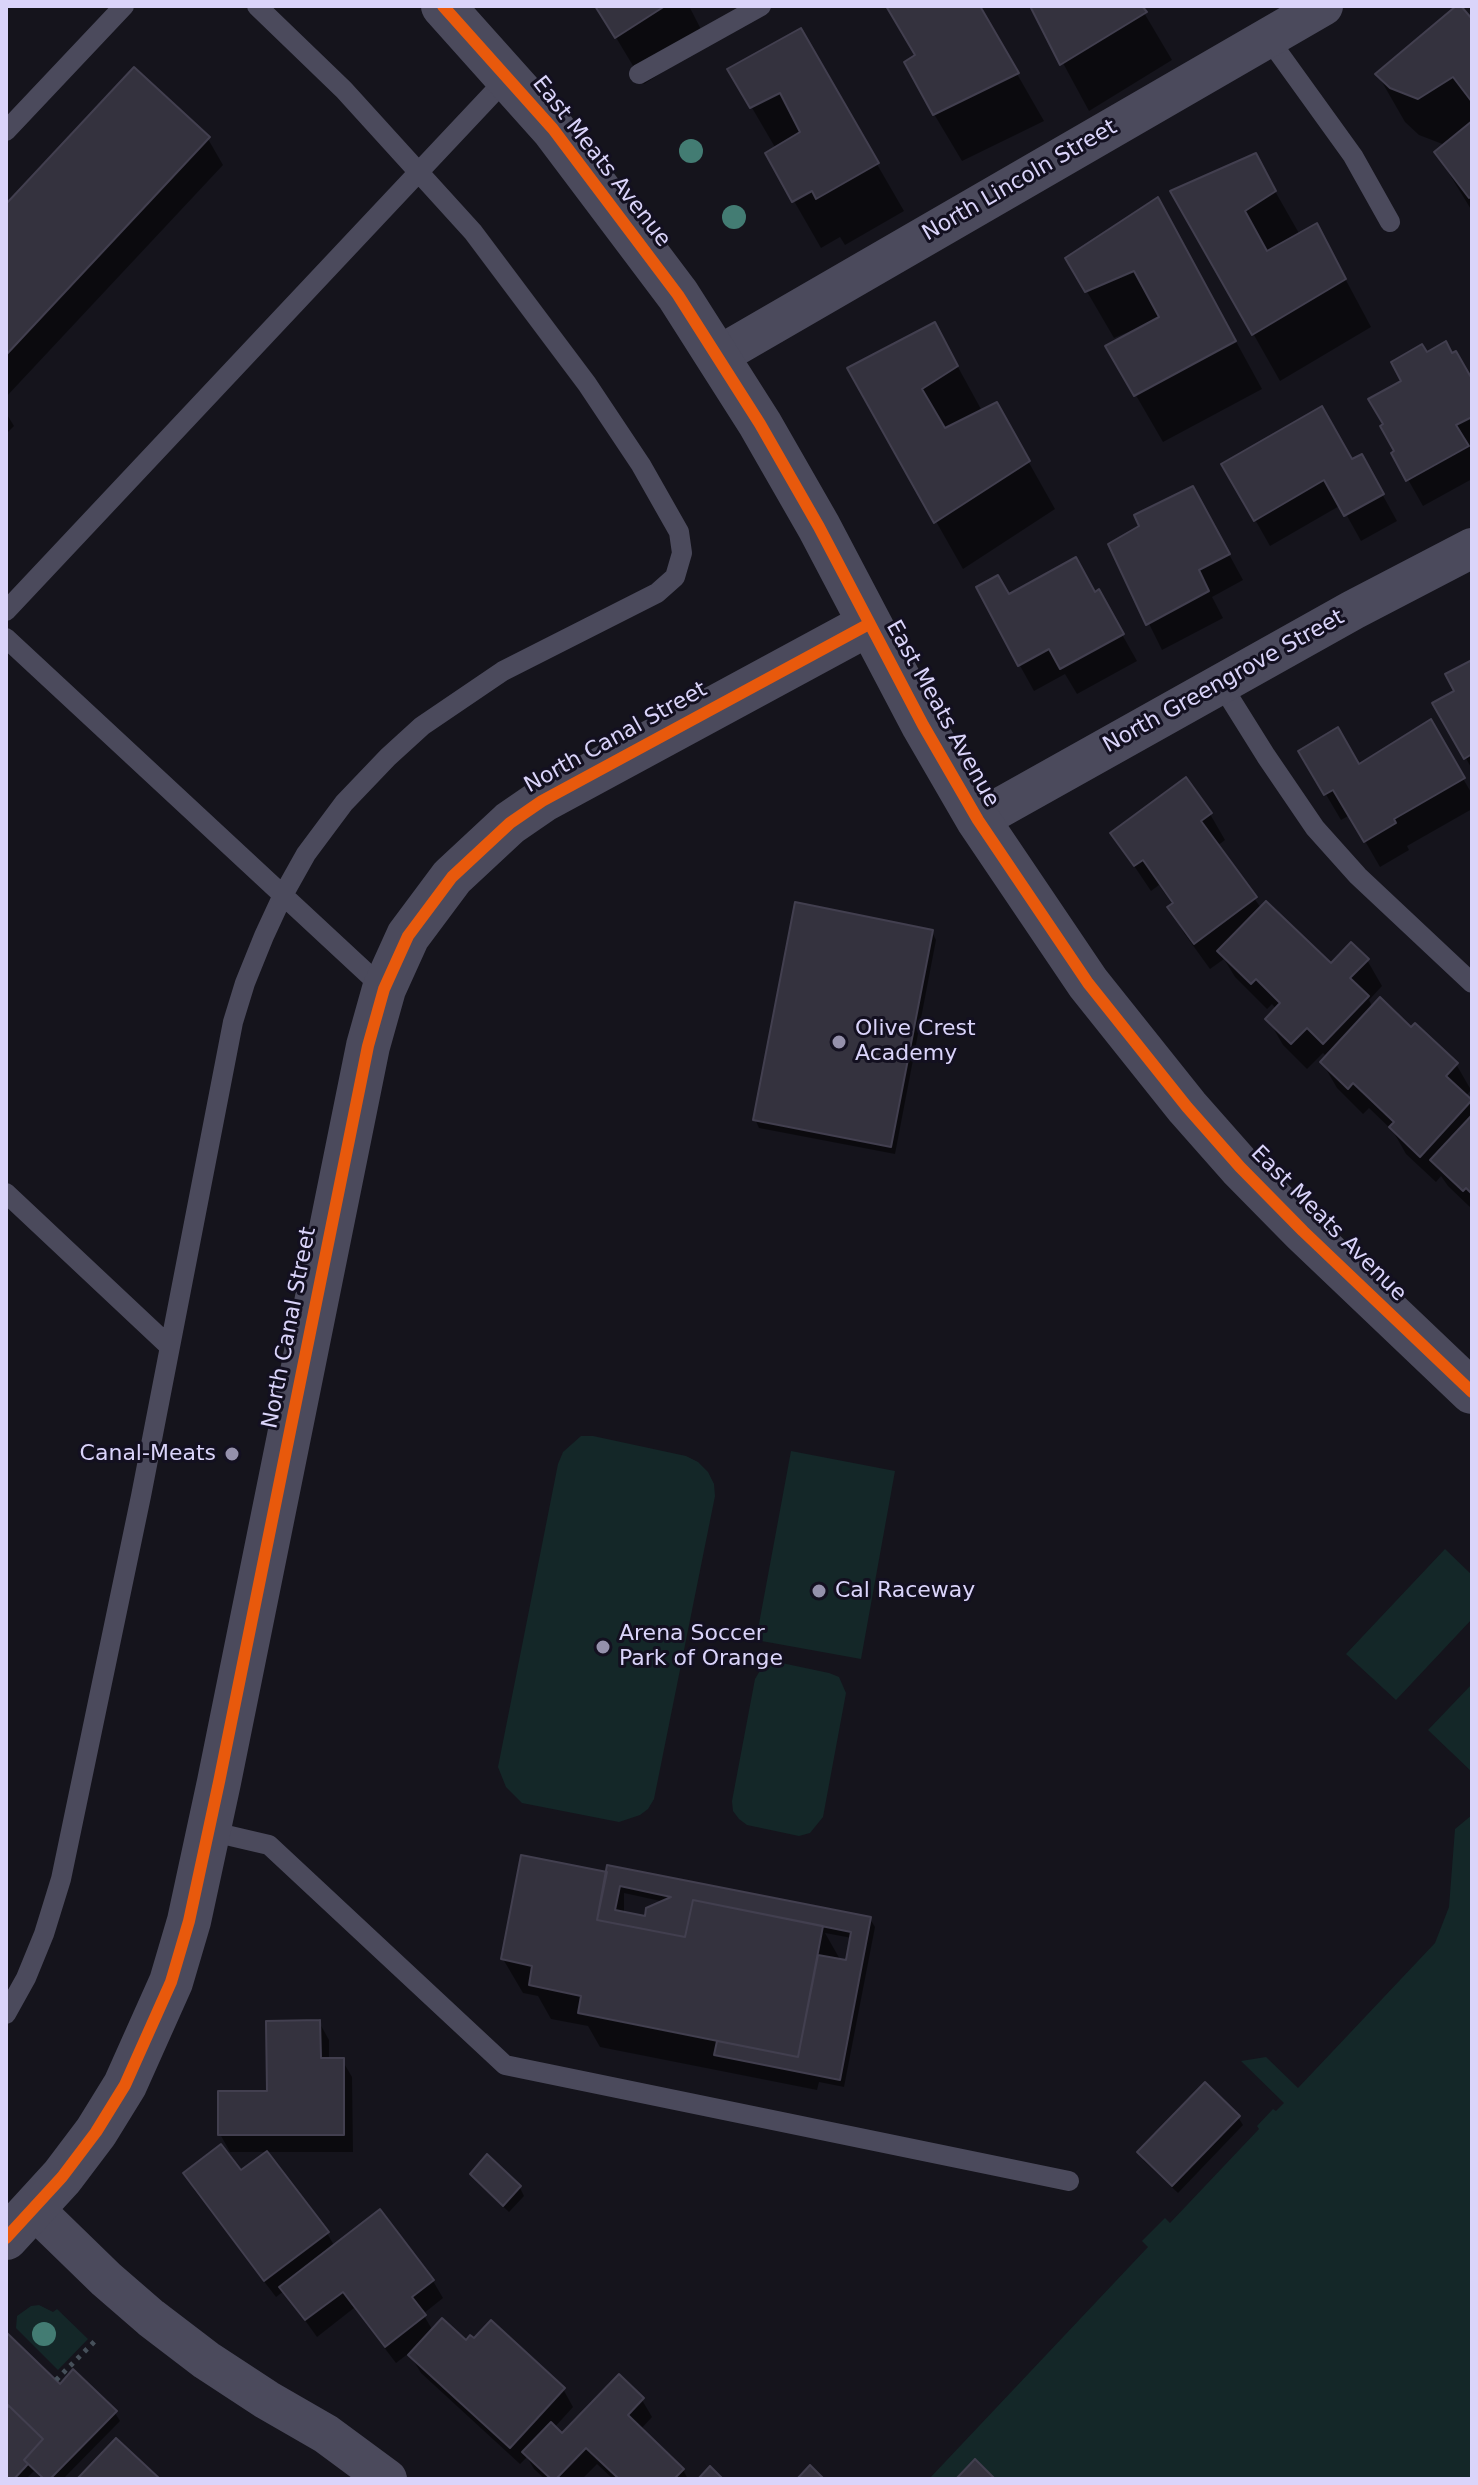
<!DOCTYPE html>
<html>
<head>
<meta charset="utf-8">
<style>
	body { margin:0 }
	#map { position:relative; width:1478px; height:2485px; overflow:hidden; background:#15141c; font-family:"DejaVu Sans",sans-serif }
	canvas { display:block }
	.frame { position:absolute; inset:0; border:8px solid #dad4fa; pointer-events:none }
</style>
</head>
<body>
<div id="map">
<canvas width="1478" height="2485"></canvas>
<div class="frame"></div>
</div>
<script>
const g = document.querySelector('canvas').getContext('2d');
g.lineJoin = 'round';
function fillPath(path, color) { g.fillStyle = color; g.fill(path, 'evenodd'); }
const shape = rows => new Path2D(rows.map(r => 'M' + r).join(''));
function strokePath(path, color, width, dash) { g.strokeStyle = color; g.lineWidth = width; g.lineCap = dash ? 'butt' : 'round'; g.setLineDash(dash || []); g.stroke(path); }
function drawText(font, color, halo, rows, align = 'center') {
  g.font = font + ' "DejaVu Sans",sans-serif'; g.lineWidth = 6; g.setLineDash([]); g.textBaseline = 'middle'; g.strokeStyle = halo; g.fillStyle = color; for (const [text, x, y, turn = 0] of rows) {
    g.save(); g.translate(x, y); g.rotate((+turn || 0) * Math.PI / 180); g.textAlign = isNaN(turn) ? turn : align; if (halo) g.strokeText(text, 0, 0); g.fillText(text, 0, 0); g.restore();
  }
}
const green = shape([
	[581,1436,593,1436,686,1456,698,1462,708,1472,714,1484,715,1496,654,1799,648,1809,640,1815,619,1822,522,1803,506,1787,498,1767,558,1464,563,1452],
	[791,1451,895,1471,861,1659,756,1640],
	[1445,1549,1472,1575,1472,1619,1396,1700,1346,1654],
	[777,1662,829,1673,839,1677,846,1693,823,1817,810,1833,799,1836,747,1825,739,1819,733,1811,732,1801,755,1679,761,1669,769,1663],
	[1472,1684,1472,1772,1428,1730],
	[1472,1815,1472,2479,929,2479,1148,2247,1142,2241,1165,2218,1170,2223,1259,2129,1257,2126,1273,2109,1276,2111,1284,2103,1241,2061,1266,2057,1298,2088,1435,1943,1449,1907,1455,1829],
	[39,2305,53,2312,57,2309,88,2339,58,2370,16,2328,17,2316,31,2306]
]);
const shadow = shape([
	[597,6,689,6,708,43,644,84],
	[887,6,978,6,1044,121,962,161,934,114,917,56],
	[1032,6,1140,6,1172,60,1089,111],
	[1472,22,1472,211,1436,152,1445,145,1419,135,1405,122,1378,75],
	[800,31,904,211,845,245,840,237,821,248,767,154,776,149,730,70],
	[208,139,223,165,6,397,6,207],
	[1255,156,1300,235,1317,226,1371,327,1280,381,1173,192],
	[1158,199,1262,389,1163,442,1108,347,1134,333,1133,330,1114,338,1068,259],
	[935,325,982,411,996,404,1055,509,963,569,849,368],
	[1426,355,1472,382,1472,451,1470,452,1472,479,1423,506,1393,453,1397,451,1404,382],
	[6,413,14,426,6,434],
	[1361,456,1397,521,1361,541,1341,505,1270,546,1224,465,1351,462],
	[1207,514,1243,580,1212,597,1223,618,1162,650,1110,545],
	[1098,592,1137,661,1077,694,1065,674,1034,691,1003,635,1009,597],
	[1472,662,1472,769,1435,704,1457,692],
	[1430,722,1472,794,1472,809,1407,846,1409,850,1380,867,1350,815,1341,820,1301,752,1359,767],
	[1210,814,1225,840,1217,846,1261,908,1331,966,1367,960,1382,986,1369,1000,1373,1008,1412,1029,1456,1064,1471,1090,1465,1097,1472,1103,1472,1209,1448,1186,1441,1176,1436,1182,1406,1154,1393,1131,1369,1108,1363,1114,1337,1088,1322,1062,1327,1057,1323,1053,1307,1069,1283,1045,1268,1019,1277,1010,1272,1004,1267,1009,1235,977,1224,959,1210,969,1184,933,1169,907,1173,905,1159,885,1151,891,1112,833],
	[932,932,936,940,895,1154,759,1128,755,1119],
	[523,1857,870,1919,875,1927,844,2087,819,2082,817,2090,600,2047,588,2026,551,2019,538,1996,523,1993,503,1959],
	[624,1893,665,1902,646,1918,624,1914],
	[825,1933,852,1938,847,1962,841,1961],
	[319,2022,329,2040,329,2060,342,2060,352,2077,353,2152,230,2152,220,2134,269,2093],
	[1238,2117,1243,2125,1178,2193,1144,2161,1140,2152],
	[487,2157,520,2188,524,2196,509,2212,477,2182,472,2174],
	[185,2173,241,2173,327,2233,335,2247,433,2281,443,2298,423,2314,433,2331,466,2343,563,2389,573,2407,554,2428,562,2436,642,2400,652,2417,641,2429,683,2470,688,2479,613,2479,597,2464,582,2479,545,2479,534,2469,527,2457,520,2464,421,2373,409,2353,396,2363,354,2308,317,2337,284,2291,276,2297,195,2191],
	[6,2336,60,2386,115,2413,120,2421,63,2479,42,2479,34,2471,26,2479,6,2479,6,2412,10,2408,6,2405]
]);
const building = shape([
	[595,6,665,6,615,38,595,6],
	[886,6,980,6,1019,73,933,115,904,62,915,55,886,6],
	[1030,6,1142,6,1147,12,1060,65,1030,6],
	[1456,6,1461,6,1472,19,1472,102,1453,77,1418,99,1390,88,1375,74,1456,6],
	[801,28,879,163,816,199,812,191,792,202,765,153,800,132,780,93,750,108,727,69,801,28],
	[134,67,210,137,6,355,6,204,134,67],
	[1472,121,1472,196,1469,198,1434,152,1472,121],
	[1256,153,1276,191,1245,211,1267,251,1317,223,1346,279,1252,335,1170,191,1256,153],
	[1158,197,1236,341,1134,396,1105,346,1159,317,1134,271,1085,292,1065,258,1158,197],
	[935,322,958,366,922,389,945,428,997,402,1030,461,934,523,847,368,935,322],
	[1446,341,1452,353,1456,351,1472,379,1472,417,1456,425,1469,446,1406,481,1391,453,1394,451,1380,426,1383,424,1368,399,1401,381,1391,362,1422,344,1427,352,1446,341],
	[1322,406,1352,459,1362,454,1384,494,1344,516,1324,480,1254,521,1221,464,1322,406],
	[1193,486,1230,554,1199,570,1209,591,1146,625,1108,544,1139,526,1134,515,1193,486],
	[1076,557,1095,592,1099,589,1124,634,1060,669,1049,649,1018,666,976,587,998,575,1009,594,1076,557],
	[1472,660,1472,754,1464,759,1432,703,1454,691,1445,674,1472,660],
	[1431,719,1465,778,1394,819,1396,823,1364,842,1333,790,1324,795,1298,751,1338,727,1359,764,1431,719],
	[1186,777,1212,813,1201,821,1257,897,1194,944,1167,907,1173,903,1143,860,1134,866,1110,833,1186,777],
	[1266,901,1331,963,1351,942,1369,959,1350,978,1369,996,1323,1044,1307,1028,1291,1044,1265,1019,1280,1003,1256,979,1251,984,1217,951,1266,901],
	[795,902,933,930,891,1147,753,1120,795,902],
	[1380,997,1411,1027,1415,1023,1458,1063,1446,1076,1472,1100,1420,1157,1389,1127,1394,1122,1353,1083,1348,1089,1320,1062,1380,997],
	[1472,1115,1472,1194,1466,1188,1463,1191,1430,1160,1472,1115],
	[521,1855,607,1872,597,1920,685,1937,693,1900,823,1926,798,2057,578,2013,581,1996,529,1985,532,1966,501,1959,521,1855],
	[607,1865,871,1917,840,2080,714,2055,717,2041,798,2057,818,1955,846,1960,851,1932,693,1900,685,1937,597,1920,607,1865],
	[620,1886,671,1897,646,1908,645,1916,615,1910,620,1886],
	[320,2020,321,2058,344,2058,344,2135,218,2135,218,2091,267,2091,266,2021,320,2020],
	[1205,2082,1240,2116,1172,2186,1137,2152,1205,2082],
	[221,2144,241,2170,267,2151,329,2232,264,2281,183,2173,221,2144],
	[487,2154,521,2186,503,2206,470,2174,487,2154],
	[380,2209,434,2280,412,2297,426,2315,385,2347,343,2292,305,2320,279,2287,380,2209],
	[442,2318,466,2340,470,2335,474,2338,491,2320,565,2388,510,2448,408,2355,442,2318],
	[6,2332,60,2384,73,2369,117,2411,50,2479,44,2479,24,2460,43,2439,6,2403,6,2332],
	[619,2374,644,2398,628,2415,684,2469,674,2479,619,2479,586,2448,556,2479,551,2479,522,2452,551,2422,562,2433,619,2374],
	[9,2406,43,2439,24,2460,28,2464,14,2479,6,2479,6,2409,9,2406],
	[116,2438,160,2479,77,2479,116,2438],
	[975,2459,995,2479,956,2479,975,2459],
	[810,2465,824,2479,797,2479,810,2465],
	[710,2466,723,2479,698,2479,710,2466]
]);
const path = shape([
	[56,2380,96,2340]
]);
const service = shape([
	[1268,38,1353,156,1390,222],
	[639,74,761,6],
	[6,131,124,6],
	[6,611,509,76],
	[6,638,384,989],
	[1221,684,1266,756,1315,828,1358,876,1472,983],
	[6,1193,170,1347],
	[209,1831,269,1845,505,2065,1069,2181],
	[6,2014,26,1978,44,1934,61,1879,141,1496,233,1022,245,983,264,936,283,895,306,854,344,803,388,757,422,726,503,671,657,593,675,577,682,553,679,532,641,465,587,384,473,232,344,90,257,6]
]);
const minor = shape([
	[718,356,1323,6],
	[978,820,1353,610,1472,548],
	[34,2209,106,2279,151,2318,206,2360,267,2400,326,2434,387,2479]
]);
const tertiary = shape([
	[443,6,553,129,678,295,760,424,819,527,923,725,978,820,1088,983,1187,1107,1240,1167,1303,1231,1472,1392],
	[6,2238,62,2177,96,2132,125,2085,171,1982,189,1921,219,1782,368,1046,384,989,408,936,452,877,510,823,542,801,869,624]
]);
const cycleway = shape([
	[443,6,553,129,678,295,760,424,819,527,923,725,978,820,1088,983,1187,1107,1240,1167,1303,1231,1472,1392],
	[6,2238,62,2177,96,2132,125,2085,171,1982,189,1921,219,1782,368,1046,384,989,408,936,452,877,510,823,542,801,869,624]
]);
const trees = [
	[691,151],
	[734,217],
	[44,2334]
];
const markers = [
	[839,1042,8,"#9591ac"],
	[232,1454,8,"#9591ac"],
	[819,1591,8,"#9591ac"],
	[603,1647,8,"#9591ac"]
];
const streetNames = [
	["East Meats Avenue",601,162,52],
	["North Lincoln Street",1020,181,-30],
	["North Greengrove Street",1224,682,-29],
	["East Meats Avenue",942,714,61],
	["North Canal Street",616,738,-29],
	["East Meats Avenue",1328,1224,45],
	["North Canal Street",290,1328,-79]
];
const poiNames = [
	["Olive Crest",855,1029],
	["Academy",855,1054],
	["Canal-Meats",216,1454,"right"],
	["Cal Raceway",835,1591],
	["Arena Soccer",619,1634],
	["Park of Orange",619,1659]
];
fillPath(green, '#142728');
fillPath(shadow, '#0007');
fillPath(building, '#34323e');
strokePath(building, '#423f4f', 2);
strokePath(path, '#46505a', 5, [4, 6]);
strokePath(service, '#4b4a5c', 20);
strokePath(minor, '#4b4a5c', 40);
strokePath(tertiary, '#4b4a5c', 44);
strokePath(cycleway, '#e8590c', 12);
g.fillStyle = '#437c73';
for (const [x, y] of trees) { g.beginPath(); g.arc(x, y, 12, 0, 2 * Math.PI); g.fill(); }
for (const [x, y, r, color] of markers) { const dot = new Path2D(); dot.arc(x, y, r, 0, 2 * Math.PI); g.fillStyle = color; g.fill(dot); strokePath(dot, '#131020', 3); }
drawText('22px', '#dad4fa', '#131020', streetNames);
drawText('22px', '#dad4fa', '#131020', poiNames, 'left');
</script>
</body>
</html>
